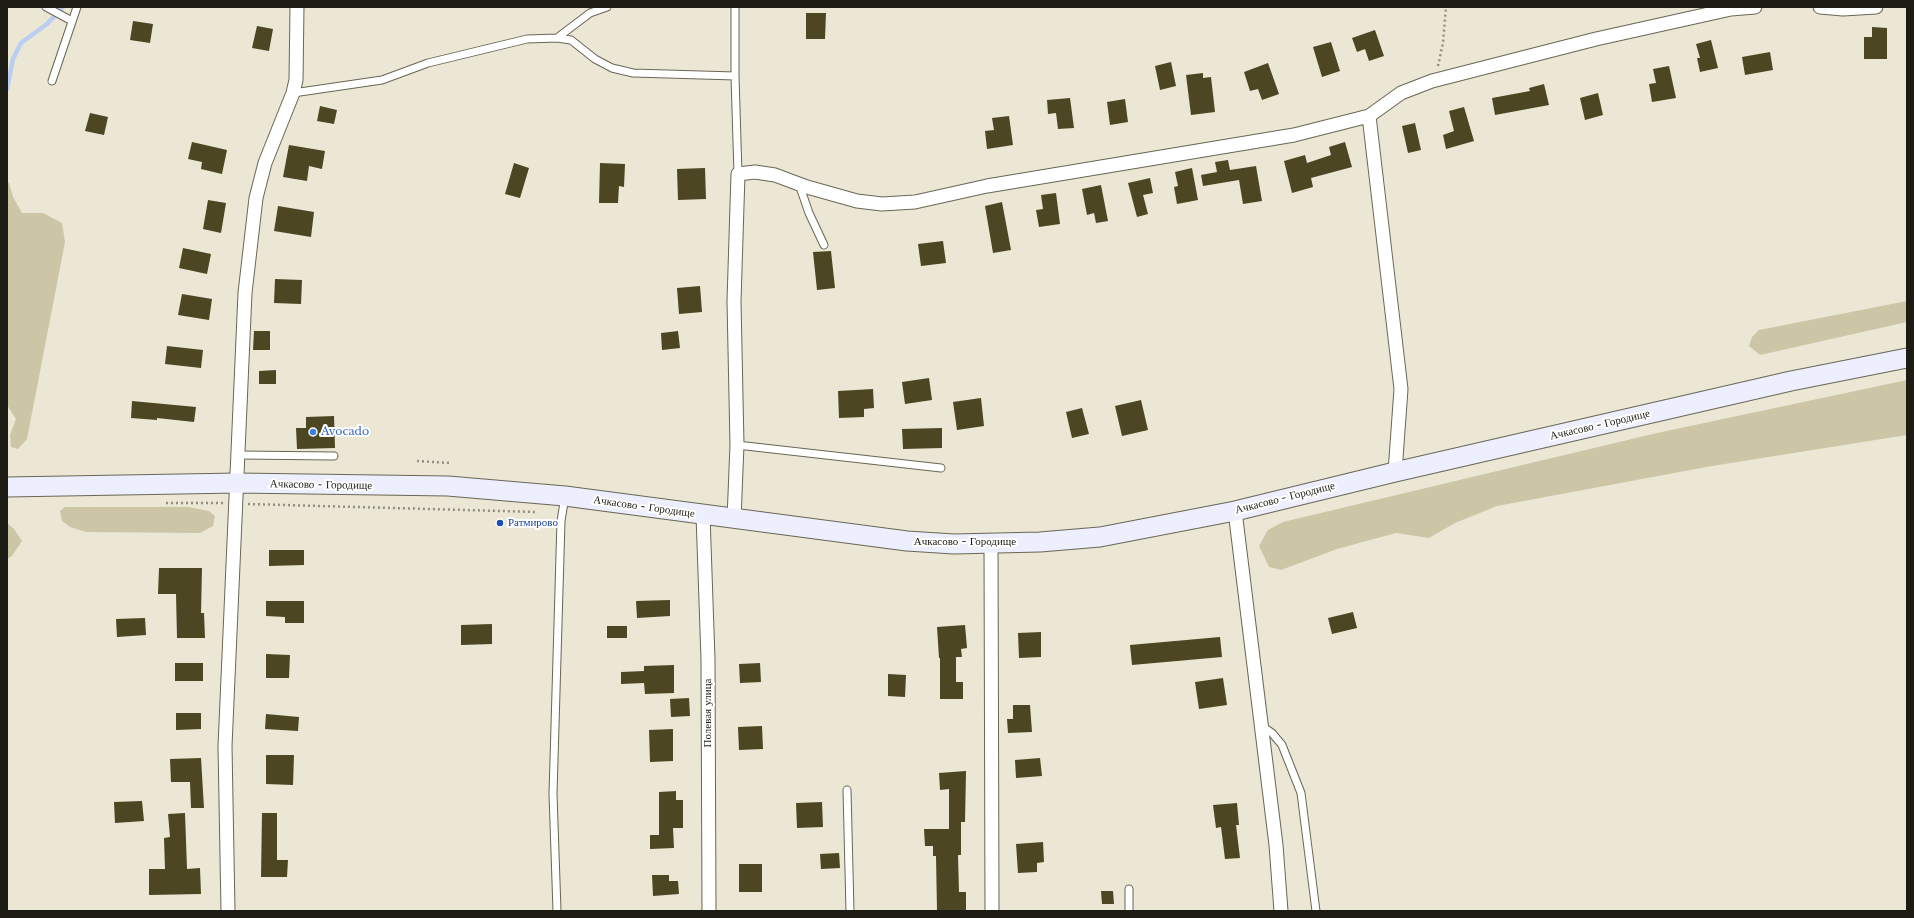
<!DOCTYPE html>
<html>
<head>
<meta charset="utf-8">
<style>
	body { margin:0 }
	#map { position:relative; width:1914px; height:918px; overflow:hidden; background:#ebe7d4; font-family:"Libre Baskerville",serif }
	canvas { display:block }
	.frame { position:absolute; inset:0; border:8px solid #1c1b14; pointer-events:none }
</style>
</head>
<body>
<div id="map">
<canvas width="1914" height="918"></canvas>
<div class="frame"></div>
</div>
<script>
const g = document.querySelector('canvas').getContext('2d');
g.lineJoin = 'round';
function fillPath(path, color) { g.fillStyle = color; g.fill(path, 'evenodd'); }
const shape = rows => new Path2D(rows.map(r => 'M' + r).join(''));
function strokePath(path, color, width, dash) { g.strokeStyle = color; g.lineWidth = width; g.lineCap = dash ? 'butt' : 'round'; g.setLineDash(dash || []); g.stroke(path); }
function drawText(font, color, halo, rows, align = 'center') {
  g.font = font + ' "Libre Baskerville",serif'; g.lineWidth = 4; g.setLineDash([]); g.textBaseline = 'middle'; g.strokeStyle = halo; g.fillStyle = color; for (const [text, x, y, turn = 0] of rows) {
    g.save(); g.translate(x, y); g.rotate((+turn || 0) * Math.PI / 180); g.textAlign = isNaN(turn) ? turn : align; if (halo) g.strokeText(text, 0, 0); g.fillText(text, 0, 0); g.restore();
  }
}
const green = shape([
	[7,182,9,183,13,197,22,213,43,213,62,223,65,242,27,439,18,449,11,447,10,435,16,419,7,405],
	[1907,301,1907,322,1760,355,1749,346,1752,337,1759,330],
	[1907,380,1907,435,1712,466,1497,506,1455,523,1429,538,1396,533,1337,549,1281,570,1269,567,1259,546,1268,530,1283,522,1657,433],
	[65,507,188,507,209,511,215,516,213,526,200,533,86,532,70,527,62,521,60,511],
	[7,523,14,529,22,541,12,556,7,559]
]);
const stream = shape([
	[7,89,13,59,21,43,47,24,63,7]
]);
const building = shape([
	[806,13,826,13,825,39,806,39],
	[133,21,153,24,150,43,130,40],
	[257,26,273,29,269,51,252,48],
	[1872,27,1887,28,1887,59,1864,59,1864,37,1872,37],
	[1375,30,1384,56,1369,61,1365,49,1357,52,1352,38],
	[1711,40,1718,68,1700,72,1697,58,1700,58,1696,44],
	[1331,42,1340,71,1322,77,1313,47],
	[1770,52,1773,70,1745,75,1742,57],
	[1171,62,1176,86,1160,90,1155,66],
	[1268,63,1279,94,1262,100,1258,89,1250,91,1244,72],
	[1669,66,1676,98,1652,102,1649,84,1656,83,1653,69],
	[1203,73,1203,78,1211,77,1215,112,1191,115,1186,75],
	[1544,84,1549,105,1495,115,1492,98,1530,91,1529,88],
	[1598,93,1603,115,1585,120,1580,98],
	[1070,98,1074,128,1058,129,1056,113,1048,114,1047,100],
	[1125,99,1128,122,1110,125,1107,102],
	[320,106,337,110,334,124,317,121],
	[1464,107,1474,141,1446,149,1443,135,1454,131,1449,111],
	[90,113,108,117,104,135,85,131],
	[1009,116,1013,145,987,149,985,131,994,130,992,118],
	[1415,123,1421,150,1408,153,1402,126],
	[192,142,227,150,222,174,201,169,202,162,188,159],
	[1345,142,1352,167,1311,178,1313,187,1292,193,1284,161,1305,155,1307,163,1331,155,1329,147],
	[289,145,325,151,322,169,309,166,307,181,283,177],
	[1228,160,1230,170,1256,166,1262,201,1243,204,1239,180,1203,186,1201,175,1217,172,1215,162],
	[514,163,529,168,520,198,505,194],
	[600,163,625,164,624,187,619,186,618,203,599,203],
	[705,168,706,199,678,200,677,169],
	[1192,168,1198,200,1177,204,1174,187,1178,186,1175,172],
	[1150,178,1153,193,1143,195,1148,214,1137,217,1128,183],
	[1101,185,1108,221,1096,223,1094,213,1087,215,1082,189],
	[1056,193,1060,224,1039,227,1036,210,1043,209,1041,195],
	[208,200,226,203,221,233,203,229],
	[1002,202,1011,250,993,253,985,206],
	[278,206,314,212,311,237,274,231],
	[943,241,946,263,921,266,918,244],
	[183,248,211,254,207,274,179,268],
	[831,251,835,288,817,290,813,252],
	[275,279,302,280,301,304,274,303],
	[700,286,702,312,679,314,677,288],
	[182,294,212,299,209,320,178,315],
	[254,331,270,331,270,350,253,350],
	[678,331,680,348,662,350,661,333],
	[167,346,203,350,201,368,165,364],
	[276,370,276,384,259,384,259,371],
	[929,378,932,400,905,404,902,382],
	[873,389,874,408,864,409,864,417,839,418,838,391],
	[981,398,984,426,957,430,953,402],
	[1141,400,1148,430,1122,436,1115,406],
	[132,401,196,407,194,422,157,418,157,420,131,418],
	[1082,408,1089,434,1072,438,1066,412],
	[334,416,335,448,297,449,296,428,306,428,306,417],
	[942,428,942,448,903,449,902,429],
	[269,550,304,550,304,565,269,566],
	[159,568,202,568,201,613,204,613,205,638,177,638,176,594,158,594],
	[670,600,670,616,637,618,636,601],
	[266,601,304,601,304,623,285,623,285,617,266,616],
	[1353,612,1357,628,1332,634,1328,618],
	[145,618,146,635,117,637,116,619],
	[492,624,492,644,461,645,461,625],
	[965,625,967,648,961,649,962,657,956,657,956,682,963,682,963,699,940,699,940,658,939,658,937,627],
	[607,626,627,626,627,638,607,638],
	[1041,632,1041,657,1019,658,1018,633],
	[1220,637,1222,657,1132,665,1130,645],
	[266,654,290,655,289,678,266,678],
	[175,663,203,663,203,681,175,681],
	[760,663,761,682,740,683,739,664],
	[674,665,674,693,645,694,644,683,621,684,621,672,644,671,644,666],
	[888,674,906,675,905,697,888,696],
	[1223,678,1227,705,1199,709,1195,682],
	[689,698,690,716,671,717,670,699],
	[1013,705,1030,705,1032,732,1008,733,1007,719,1013,719],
	[176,713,201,713,201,729,176,730],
	[266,714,299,717,298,731,265,729],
	[762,726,763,749,739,750,738,727],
	[673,729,673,761,650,762,649,730],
	[266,755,294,755,293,785,266,784],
	[201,758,204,808,191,808,190,782,171,782,170,759],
	[1040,758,1042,776,1016,778,1015,760],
	[966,771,965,822,961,822,961,855,958,855,959,892,966,892,966,911,937,911,936,856,933,856,933,846,925,846,924,829,949,829,949,789,940,790,939,773],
	[676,791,676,800,683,800,683,828,673,828,674,848,650,849,650,835,659,835,659,792],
	[142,801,144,821,115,823,114,802],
	[822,802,823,827,797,828,796,803],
	[1237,803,1239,825,1236,825,1240,858,1225,859,1221,827,1216,828,1213,805],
	[185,813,187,869,200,868,201,894,149,895,149,869,165,869,164,838,170,837,168,814],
	[262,813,277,813,277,860,288,860,287,877,261,877],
	[1043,842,1044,862,1037,863,1037,872,1018,873,1016,844],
	[839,853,840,868,821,869,820,854],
	[739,864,762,864,762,892,739,892],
	[652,875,669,875,669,881,678,881,679,894,653,896],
	[1101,891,1113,891,1114,904,1102,904]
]);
const path = shape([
	[1438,66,1443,43,1446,7],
	[417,461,449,463],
	[166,503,223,503],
	[248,504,537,512]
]);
const lane = shape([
	[46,7,72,21],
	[735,7,735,76,738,174],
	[557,38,590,13,607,7],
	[52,81,77,7],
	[293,93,382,80,428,63,527,39,557,38,571,40,595,59,612,68,633,73,735,76],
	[799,184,809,213,824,245],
	[737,445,941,468],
	[239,455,334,456],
	[1262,726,1272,733,1282,745,1301,793,1316,911],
	[847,790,850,911],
	[557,911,553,794,561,521,565,496],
	[1129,911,1129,889]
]);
const street = shape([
	[1820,7,1843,9,1876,7],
	[1369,116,1401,389,1395,472],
	[1235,511,1276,845,1281,911],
	[703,515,708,659,709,911],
	[734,519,737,445,734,301,738,174,755,172,775,175,807,187,857,201,882,204,915,202,987,186,1294,135,1369,116,1401,93,1432,81,1596,39,1731,9,1755,7],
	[991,543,992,911],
	[228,911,225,746,245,293,256,198,265,163,293,93,296,80,297,7]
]);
const secondary = shape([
	[7,487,238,483,448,486,565,496,907,541,954,544,1040,542,1100,537,1235,511,1395,472,1791,381,1907,358]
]);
const markers = [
	[313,432,4,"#3f7fe0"],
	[500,523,4,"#1a4fb4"]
];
const streetNames = [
	["Ачкасово - Городище",1600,425,-13],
	["Ачкасово - Городище",321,485,1],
	["Ачкасово - Городище",1285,498,-14],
	["Ачкасово - Городище",644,507,8],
	["Ачкасово - Городище",965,542],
	["Полевая улица",708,713,-90]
];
const shopNames = [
	["Avocado",321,432]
];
const transitNames = [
	["Ратмирово",508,523]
];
fillPath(green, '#ccc6a7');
strokePath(stream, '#b9cef1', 4.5);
fillPath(building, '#4d4622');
strokePath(lane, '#696655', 9);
strokePath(street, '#696655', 15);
strokePath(secondary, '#696655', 21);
strokePath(path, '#918f81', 2.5, [2, 3]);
strokePath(lane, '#fff', 7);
strokePath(street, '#fff', 13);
strokePath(secondary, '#edeefe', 19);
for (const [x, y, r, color] of markers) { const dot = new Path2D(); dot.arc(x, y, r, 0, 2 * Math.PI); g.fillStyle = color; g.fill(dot); strokePath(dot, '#fff', 1.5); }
drawText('11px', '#1c1b14', '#fff', streetNames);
drawText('11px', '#366cbe', '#fff', shopNames, 'left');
drawText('11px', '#164399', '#fff', transitNames, 'left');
</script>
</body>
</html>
